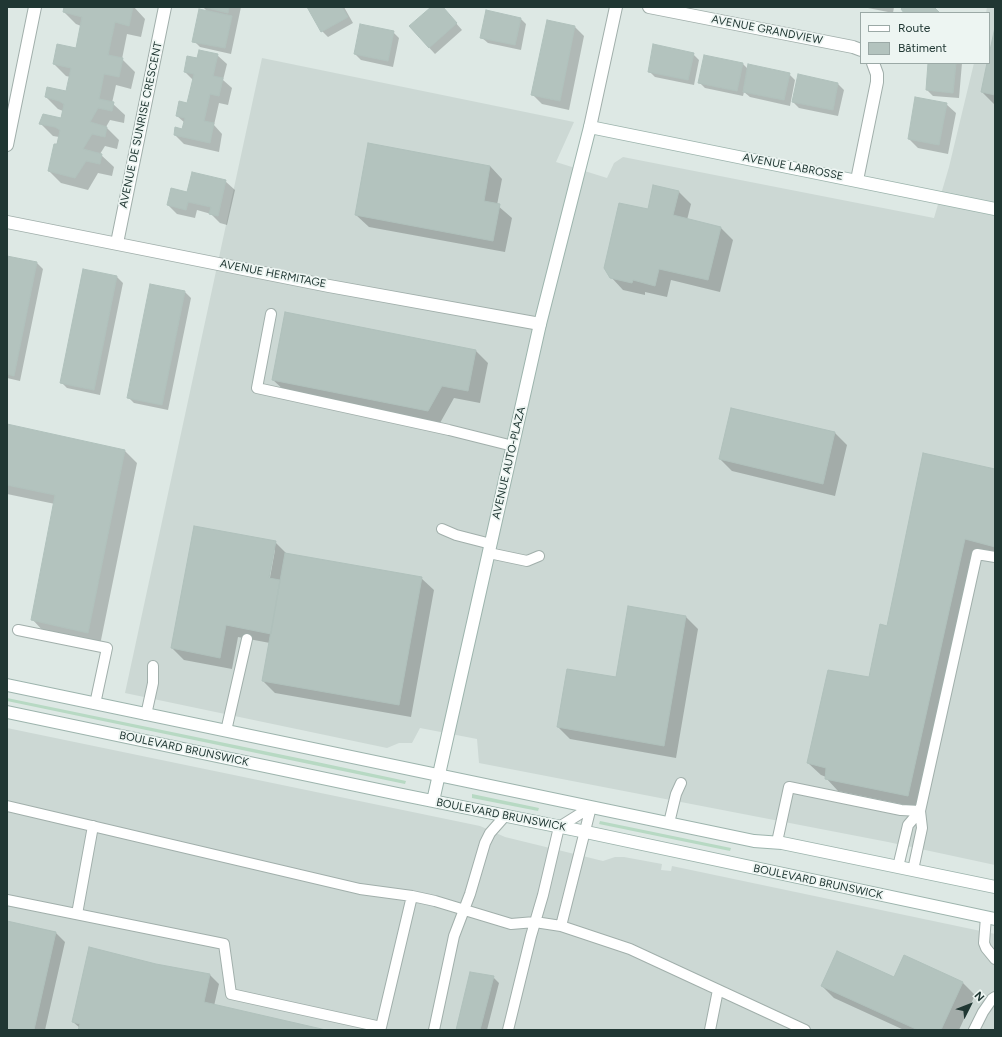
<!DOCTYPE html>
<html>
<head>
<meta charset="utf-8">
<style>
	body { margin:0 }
	#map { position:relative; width:1002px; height:1037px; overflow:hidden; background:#dde8e4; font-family:Figtree,sans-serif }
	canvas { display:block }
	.frame { position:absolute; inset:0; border:8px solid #203733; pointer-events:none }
	.legend { position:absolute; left:860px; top:12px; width:130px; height:52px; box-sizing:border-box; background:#edf5f2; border:1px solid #9ba9a6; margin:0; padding:5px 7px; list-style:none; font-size:12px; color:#203733 }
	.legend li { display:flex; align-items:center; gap:8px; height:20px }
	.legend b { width:20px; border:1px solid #9ba9a6 }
	.north { position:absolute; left:950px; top:985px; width:40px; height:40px; -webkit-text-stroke:3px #edf5f2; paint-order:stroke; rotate:48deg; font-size:11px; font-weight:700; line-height:16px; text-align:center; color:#203733 }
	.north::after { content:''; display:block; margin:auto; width:14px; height:18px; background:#203733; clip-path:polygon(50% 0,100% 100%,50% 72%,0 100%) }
</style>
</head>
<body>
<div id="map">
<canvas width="1002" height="1037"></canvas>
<div class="frame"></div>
<ul class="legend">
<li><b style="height:5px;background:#fff"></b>Route</li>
<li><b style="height:11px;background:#b3c3be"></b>Bâtiment</li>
</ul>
<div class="north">N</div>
</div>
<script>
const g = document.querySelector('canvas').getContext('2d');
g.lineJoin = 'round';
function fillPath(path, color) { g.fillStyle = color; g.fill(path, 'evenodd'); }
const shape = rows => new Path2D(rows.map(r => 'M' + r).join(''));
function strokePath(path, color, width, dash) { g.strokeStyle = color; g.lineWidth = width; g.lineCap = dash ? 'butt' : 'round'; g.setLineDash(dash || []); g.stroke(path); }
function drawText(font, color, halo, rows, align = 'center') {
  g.font = font + ' Figtree,sans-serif'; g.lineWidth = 3.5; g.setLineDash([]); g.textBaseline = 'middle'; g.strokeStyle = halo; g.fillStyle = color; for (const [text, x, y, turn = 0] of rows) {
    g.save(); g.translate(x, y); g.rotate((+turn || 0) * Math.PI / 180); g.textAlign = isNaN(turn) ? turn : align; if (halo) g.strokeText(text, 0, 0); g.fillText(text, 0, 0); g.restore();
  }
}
const built = shape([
	[987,7,995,7,995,865,888,842,479,763,477,739,420,728,412,743,399,743,387,748,125,693,262,58,574,122,556,162,607,178,614,163,623,157,934,218,949,167,974,63,989,63,989,13,986,13],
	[7,728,480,826,505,837,603,861,615,857,624,857,662,864,661,870,671,871,672,866,995,934,995,1030,7,1030]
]);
const green = shape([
	[7,698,317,762,406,781,405,784,7,701],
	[472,794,539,808,538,811,472,798],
	[600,821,731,848,730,851,599,824]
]);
const shadow = shape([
	[65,7,134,7,145,19,141,37,127,34,122,59,135,72,131,89,116,85,112,103,125,115,124,123,110,120,106,127,119,140,117,149,105,146,100,154,114,167,112,176,98,173,88,190,61,183,49,171,59,137,53,136,40,123,61,119,63,111,58,109,46,97,67,92,70,77,66,76,54,64,76,49,81,26,76,24,64,12],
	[203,7,241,7,231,54,200,47,194,41,208,12],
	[308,7,344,7,353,23,328,37,322,31],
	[432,7,442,7,462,30,435,54,410,27],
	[863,7,894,7,893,13],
	[520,18,526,24,521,50,488,43,481,37],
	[575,27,584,36,569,110,542,104,533,95],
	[393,32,399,38,393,67,361,60,355,54],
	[995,32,995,105,982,92],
	[693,54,699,60,694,85,655,77,649,71],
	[217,55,227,64,223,80,232,88,228,105,219,103,214,125,222,134,219,152,184,144,175,135,183,130,185,123,177,116,188,104,193,80,185,72,198,59],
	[929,63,962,63,959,98,933,96,927,90],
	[743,64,748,69,789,74,795,80,790,106,750,97,744,92,743,96,705,88,699,82],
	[838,84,844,90,838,116,799,108,793,102],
	[946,104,956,113,948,154,918,148,909,139],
	[490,166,502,179,497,205,512,218,505,252,369,227,356,215],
	[225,181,235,190,227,225,220,223,211,214,197,210,195,218,177,214,168,205,188,193],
	[679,192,691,204,687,220,720,227,733,240,720,292,671,280,667,297,645,292,645,295,623,290,611,277,648,211],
	[7,257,37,263,43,269,20,381,7,378],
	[83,270,117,277,123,283,100,395,67,388,61,382],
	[185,292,191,298,168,410,134,403,128,397],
	[286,313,476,351,488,363,480,403,454,398,440,423,286,392,273,380],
	[732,409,835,433,847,445,835,496,732,471,720,459],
	[7,425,125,451,137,463,100,645,44,632,32,619,55,504,7,494],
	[995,470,995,555,977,551,920,808,838,791,826,778,826,777,821,775,808,763,870,678,888,627],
	[275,542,287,554,421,578,434,590,411,717,275,693,263,681,270,643,238,637,232,669,184,660,172,648],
	[273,550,275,550,269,583,267,582],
	[686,617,698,629,676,758,570,739,558,727,617,679],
	[7,922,55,932,65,942,45,1030,7,1030],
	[156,965,210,975,219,984,214,1006,322,1030,79,1030,80,1028,73,1022],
	[493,977,499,983,487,1030,457,1030],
	[895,978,963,983,975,995,959,1030,904,1030,834,998,822,986]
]);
const building = shape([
	[64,7,133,7,129,26,115,22,108,55,123,58,119,77,104,74,99,99,114,102,112,111,98,108,90,122,107,127,105,137,92,134,83,149,102,154,100,164,86,161,75,178,48,171,54,144,57,144,60,130,55,127,39,124,43,114,61,118,64,104,59,101,45,97,47,87,66,91,71,68,53,64,57,44,76,48,82,17,63,12,64,7],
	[204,7,229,7,228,13,204,7],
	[307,7,342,7,348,17,321,32,307,7],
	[431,7,443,7,457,23,429,48,409,26,431,7],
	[903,7,934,7,940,13,904,13,901,9,903,7],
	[199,9,232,16,225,48,192,42,199,9],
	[486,10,521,18,515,45,480,38,486,10],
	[547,20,575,26,560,101,531,95,547,20],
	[360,24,394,31,388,61,354,54,360,24],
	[995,27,995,95,981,92,987,63,989,63,989,55,995,27],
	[653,44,694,53,688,80,648,72,653,44],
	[199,50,218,54,213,76,223,78,219,96,210,94,204,121,214,123,210,143,174,135,175,127,182,129,185,118,176,116,179,101,187,103,194,74,184,72,187,56,197,58,199,50],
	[704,55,743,63,737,91,698,83,704,55],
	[928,63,956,63,953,93,926,90,928,63],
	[748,64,790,73,784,100,743,92,748,64],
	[798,74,838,83,833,110,792,102,798,74],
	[915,97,947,103,939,145,908,139,915,97],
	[368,143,490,166,484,201,500,204,493,241,355,215,368,143],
	[192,172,226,180,218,216,209,214,211,207,188,202,186,210,167,205,171,188,187,192,192,172],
	[653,185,679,191,673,215,721,227,708,280,659,269,655,286,633,280,632,283,610,278,604,268,619,203,648,209,653,185],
	[7,256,37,262,14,376,7,374,7,256],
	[83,269,117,276,94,390,60,383,83,269],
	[150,284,185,291,162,405,127,398,150,284],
	[285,312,476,350,468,391,442,386,428,411,272,380,285,312],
	[731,408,835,432,823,484,719,459,731,408],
	[7,424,125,450,88,633,31,620,55,495,7,485,7,424],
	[923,453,995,469,995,547,965,539,908,796,825,779,826,768,807,763,828,670,869,677,880,624,887,626,923,453],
	[194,526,276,541,269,578,280,580,271,634,226,625,220,658,171,648,194,526],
	[285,553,422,577,399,705,262,681,285,553],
	[628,606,686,616,664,746,557,727,567,669,616,677,628,606],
	[7,921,56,932,34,1030,7,1030,7,921],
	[89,947,156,964,210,974,204,1002,326,1030,78,1030,80,1024,72,1022,89,947],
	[837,951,894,977,904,955,963,982,941,1030,918,1030,821,986,837,951],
	[470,972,494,976,480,1030,456,1030,470,972]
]);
const lane = shape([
	[271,314,257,388,449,430,513,446],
	[442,529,456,535,491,544],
	[489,553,527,561,539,556],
	[18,630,107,648,95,704],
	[146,715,153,683,153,666],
	[226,731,247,639],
	[7,806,360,889,412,896,435,901,511,924,535,922,561,926,630,949,805,1030],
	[669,823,676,794,681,783],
	[777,842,789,787,901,810,920,811],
	[898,867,908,825,920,811],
	[913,870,922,828,920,811,977,554,995,557],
	[7,900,224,944,231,994,381,1027,412,896],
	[77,914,93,826],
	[986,917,984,943,986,948,995,959],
	[561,926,591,807],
	[434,1030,454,936,470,894,485,843,490,833,505,816],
	[508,1030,531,936,543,895,559,827,591,807],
	[710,1030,718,990],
	[974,1030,983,1012,992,999,995,997]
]);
const street = shape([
	[649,7,853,47,861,50],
	[590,127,616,7],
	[7,145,35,7],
	[857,180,877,82,877,74,873,63],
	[7,222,329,286,540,324],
	[117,243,165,7]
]);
const secondary = shape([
	[7,685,754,841,782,843,995,887],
	[7,712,398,794,586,832,995,919],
	[433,801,540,324,590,127,995,209]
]);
const streetNames = [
	["AVENUE GRANDVIEW",767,30,11],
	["AVENUE DE SUNRISE CRESCENT",141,125,-78],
	["AVENUE LABROSSE",793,167,11],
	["AVENUE HERMITAGE",273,274,11],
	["AVENUE AUTO-PLAZA",509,463,-77],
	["BOULEVARD BRUNSWICK",184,749,12],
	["BOULEVARD BRUNSWICK",501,815,11],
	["BOULEVARD BRUNSWICK",818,882,12]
];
fillPath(built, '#ccd8d4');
fillPath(green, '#b7d9c3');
fillPath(shadow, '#0003');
fillPath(building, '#b3c3be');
strokePath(building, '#b0c1bc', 1);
strokePath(lane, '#a1afab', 12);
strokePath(street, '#a1afab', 14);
strokePath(secondary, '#9db4ad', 14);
strokePath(lane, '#fff', 10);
strokePath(street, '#fff', 12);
strokePath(secondary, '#fff', 12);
drawText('11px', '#203733', '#edf5f2', streetNames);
</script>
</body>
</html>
